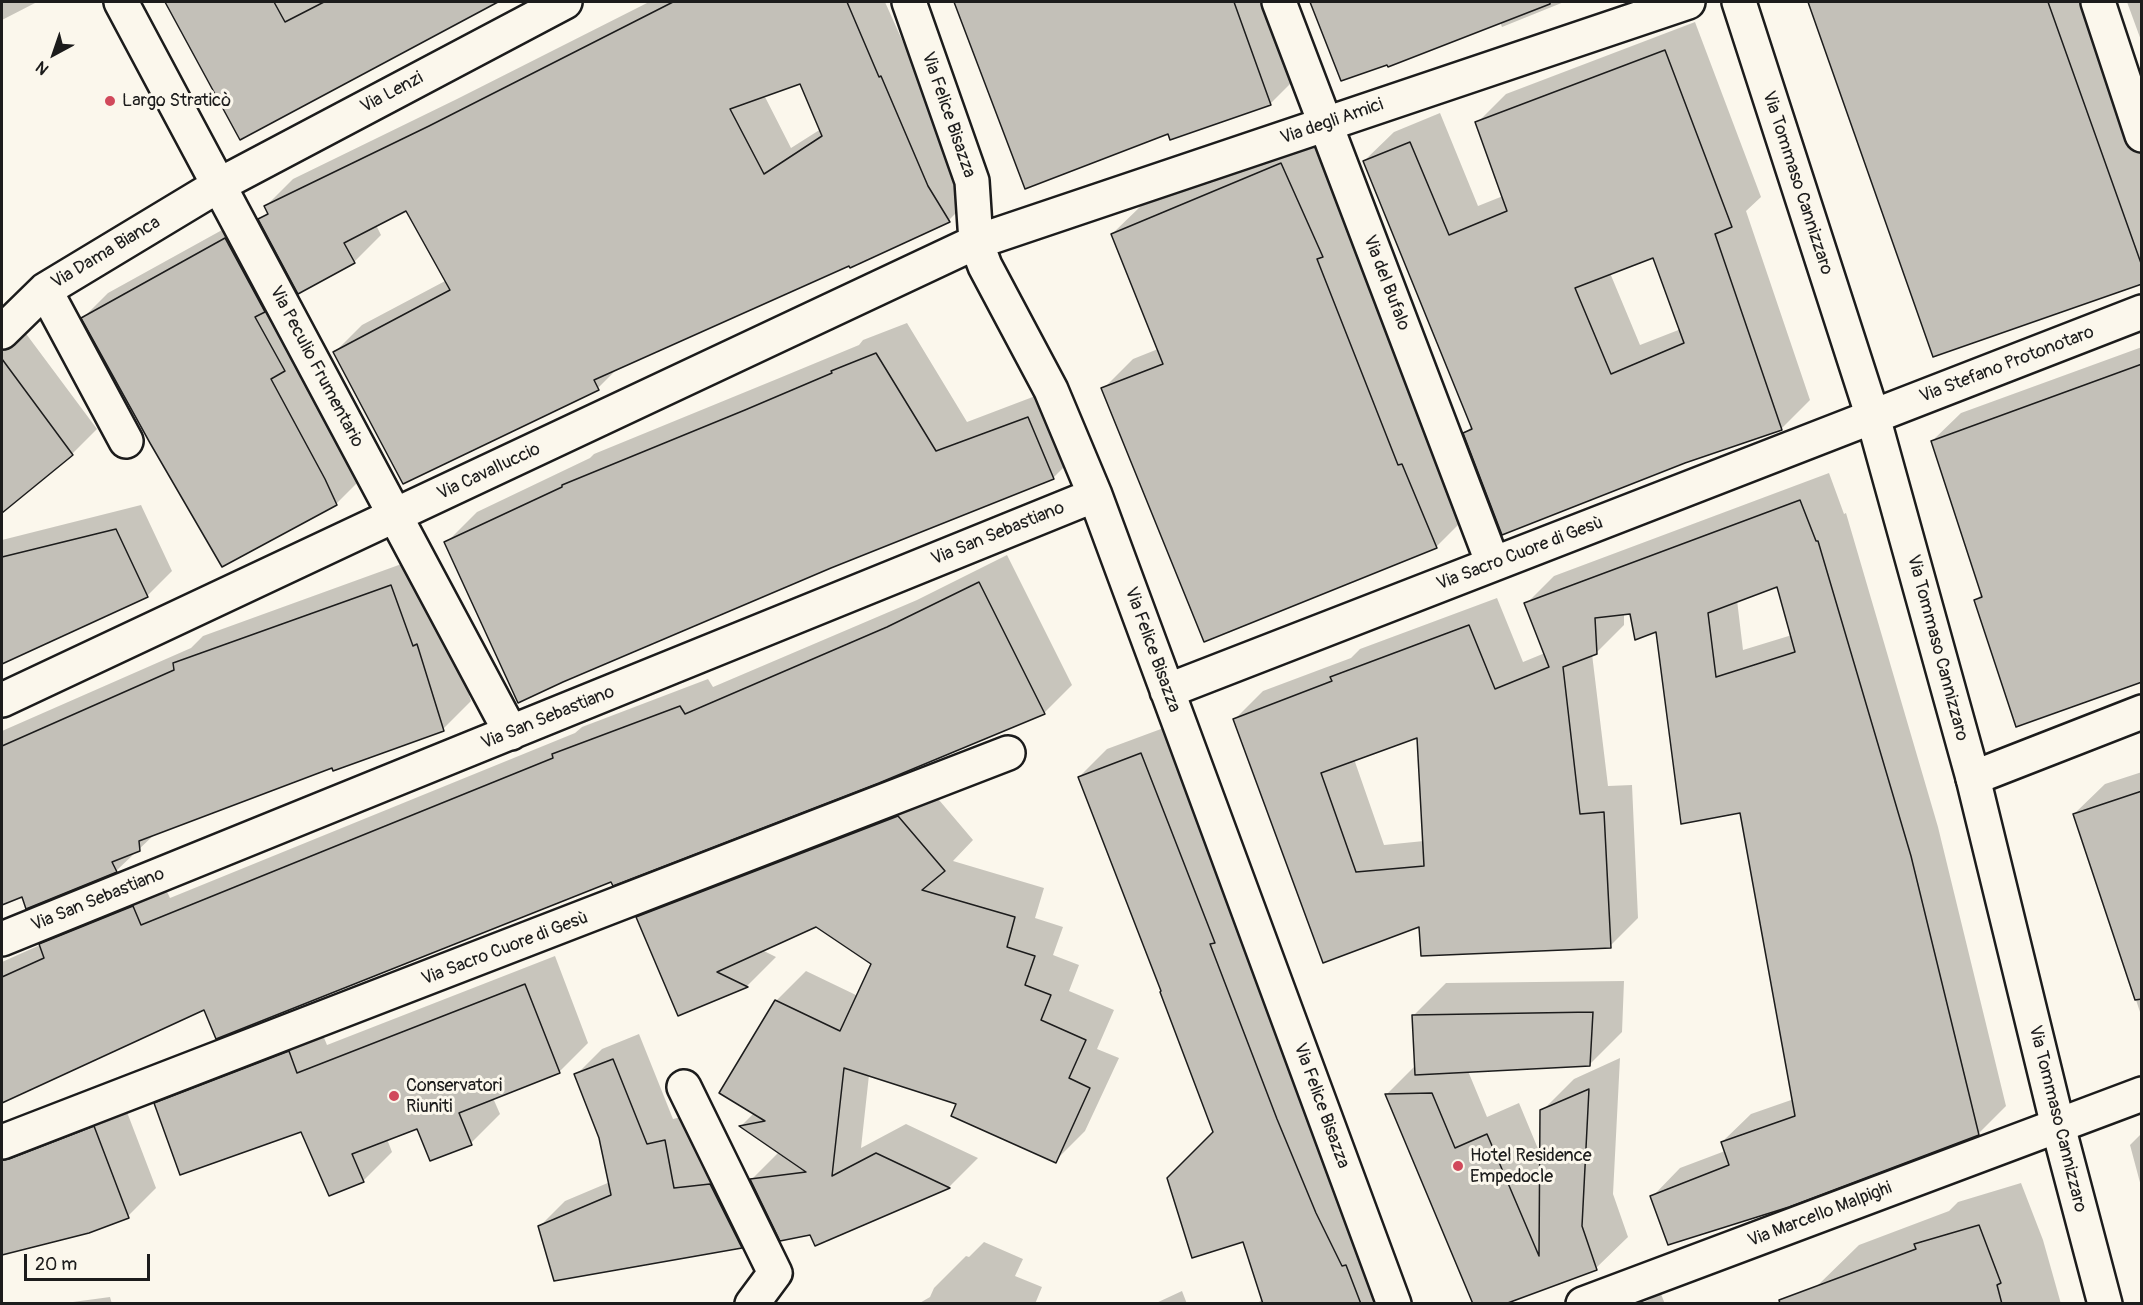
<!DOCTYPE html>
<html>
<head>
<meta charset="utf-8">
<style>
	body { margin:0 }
	#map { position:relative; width:2143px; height:1305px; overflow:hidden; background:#fbf7ec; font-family:Pangolin,sans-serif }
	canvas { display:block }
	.frame { position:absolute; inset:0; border:3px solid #1c1c1c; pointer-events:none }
	.north { position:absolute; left:24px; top:24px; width:60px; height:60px; -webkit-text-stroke:4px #fbf7ec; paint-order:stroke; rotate:220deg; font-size:16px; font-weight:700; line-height:24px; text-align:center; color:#1c1c1c }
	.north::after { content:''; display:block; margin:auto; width:21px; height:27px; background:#1c1c1c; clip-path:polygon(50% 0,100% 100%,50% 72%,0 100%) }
	.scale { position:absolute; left:24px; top:1254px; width:126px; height:27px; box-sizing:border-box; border:3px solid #1c1c1c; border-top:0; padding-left:8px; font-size:18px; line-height:21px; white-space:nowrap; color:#1c1c1c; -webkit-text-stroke:4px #fbf7ec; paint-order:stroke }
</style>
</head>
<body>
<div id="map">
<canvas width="2143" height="1305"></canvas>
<div class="frame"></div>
<div class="north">N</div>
<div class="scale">20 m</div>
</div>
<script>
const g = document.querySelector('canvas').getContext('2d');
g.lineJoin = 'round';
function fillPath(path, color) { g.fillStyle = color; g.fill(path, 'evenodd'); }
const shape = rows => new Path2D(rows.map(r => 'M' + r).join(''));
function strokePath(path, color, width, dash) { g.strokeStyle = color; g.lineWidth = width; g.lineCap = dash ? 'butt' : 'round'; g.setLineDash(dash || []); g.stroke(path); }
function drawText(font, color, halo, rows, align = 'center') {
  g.font = font + ' Pangolin,sans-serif'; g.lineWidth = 6; g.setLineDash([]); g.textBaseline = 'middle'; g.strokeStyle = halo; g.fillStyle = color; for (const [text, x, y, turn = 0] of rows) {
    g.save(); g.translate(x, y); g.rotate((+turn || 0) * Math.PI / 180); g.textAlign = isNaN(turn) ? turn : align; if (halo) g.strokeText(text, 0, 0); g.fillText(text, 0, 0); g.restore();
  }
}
const shadow = shape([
	[2,2,37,2,2,20],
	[167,2,495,2,240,138],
	[649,2,885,2,907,51,909,50,976,193,949,220,851,266,850,264,619,367,598,388,335,352,362,325,447,280,407,209,376,225,381,235,354,262,260,220,269,211,266,206,293,179,457,99],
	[801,82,821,129,791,148,764,95],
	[956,2,1273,2,1299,75,1270,104,1169,132,987,87],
	[1312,2,1564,2,1502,27,1500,22,1342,79],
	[1809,2,2091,2,2142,145,2142,282,1934,355],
	[2127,2,2142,2,2142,43],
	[1695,22,1761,197,1746,211,1810,400,1781,429,1465,433,1473,425,1364,161,1394,132,1440,113,1478,206,1503,196,1477,123,1506,94],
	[1654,256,1681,329,1640,345,1610,273],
	[1312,133,1352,225,1347,231,1428,436,1466,517,1436,547,1103,389,1133,359,1158,349,1112,234,1143,204],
	[251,214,361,479,336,504,83,318,108,293],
	[2,311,24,331,97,429,72,454,2,511],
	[907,323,967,422,1059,387,1084,447,1053,478,446,543,477,512,590,458,594,454,777,379,859,345,863,340],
	[2142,347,2142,676,1976,600,1983,593,1932,441,1961,413],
	[1829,473,1844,514,1846,513,1938,827,2006,1106,1978,1134,1652,1197,1680,1168,1725,1151,1722,1142,1751,1114,1794,1099,1742,812,1657,630,1632,612,1624,613,1624,625,1596,653,1592,654,1608,786,1632,785,1638,918,1610,946,1420,925,1324,961,1235,719,1263,691,1351,658,1360,649,1497,598,1523,662,1545,653,1526,604,1554,576],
	[1778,585,1792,635,1743,650,1737,600],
	[1418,736,1424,841,1384,845,1354,759],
	[141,505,172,571,147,596,2,663,2,540],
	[1007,555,1072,685,1044,713,612,880,205,1008,2,1101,2,962,40,945,68,917,161,879,170,898,575,733,582,727,708,679,713,687,917,600],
	[418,558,445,618,471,701,443,729,333,766,156,833,116,871,23,895,2,903,2,731,191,648,203,636],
	[1169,726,1399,1304,1257,1304,1263,1298,1215,1133,1163,991,1079,777,1107,749],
	[2142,772,2142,1015,2141,1015,2074,814,2105,784],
	[928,787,973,840,953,861,1044,888,1035,918,1063,927,1053,955,1079,965,1069,991,1114,1010,1097,1049,1119,1058,1085,1131,1055,1161,958,1103,869,1075,861,1148,906,1124,978,1158,949,1187,816,1244,810,1234,752,1179,779,1152,741,1126,754,1113,776,1001,806,971,858,996,872,963,816,926,762,950,776,957,747,986,679,1014,638,917,667,888],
	[555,956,588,1043,559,1072,493,1098,500,1114,471,1143,418,1127,387,1139,392,1152,363,1181,302,1130,156,1104,185,1075,318,1023,327,1045],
	[1624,981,1622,1032,1590,1064,1468,1071,1487,1117,1519,1103,1541,1156,1542,1111,1574,1079,1620,1058,1613,1194,1628,1237,1596,1268,1501,1304,1387,1094,1416,1065,1414,1015,1446,983],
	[639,1034,673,1119,690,1115,700,1163,736,1159,766,1221,741,1246,539,1227,565,1201,610,1182,601,1137,576,1075,602,1049],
	[122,1099,156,1188,128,1216,88,1231,2,1254,2,1132],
	[2142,1133,2142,1190,2130,1145],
	[2021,1183,2043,1240,2061,1304,1821,1304,1816,1287,1859,1245,1949,1211,1958,1202],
	[984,1242,1023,1259,1015,1276,1042,1287,1035,1304,918,1304,930,1297,934,1288,966,1256,969,1257],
	[1182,1291,1187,1304,1154,1304],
	[1661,1294,1665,1304,1640,1304],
	[110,1297,112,1304,58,1304]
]);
const building = shape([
	[165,2,274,2,285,22,324,2,498,2,240,140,165,2],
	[673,2,847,2,879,77,881,76,928,186,950,222,850,268,849,266,594,380,599,390,403,484,333,352,450,290,406,211,344,243,355,263,298,294,258,219,268,214,264,206,429,126,673,2],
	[800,84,822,136,764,174,730,109,800,84],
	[954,2,1234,2,1271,105,1170,140,1168,134,1025,189,954,2],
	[1310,2,1550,2,1550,4,1388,67,1387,65,1341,81,1310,2],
	[1808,2,2048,2,2142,266,2142,284,1933,357,1808,2],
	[1665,50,1732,227,1715,234,1782,430,1685,463,1502,535,1463,433,1472,429,1363,161,1410,142,1449,235,1507,211,1475,122,1665,50],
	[1653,258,1684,343,1611,374,1575,288,1653,258],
	[1281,163,1323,257,1317,259,1398,465,1402,464,1437,548,1204,642,1101,388,1163,364,1111,234,1281,163],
	[225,238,265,312,255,317,285,371,271,379,325,479,337,505,222,567,150,443,81,318,225,238],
	[876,353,936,451,1028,417,1054,479,831,568,563,682,518,703,444,542,562,487,562,485,745,410,832,373,831,371,876,353],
	[2,359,73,455,2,513,2,359],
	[2142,364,2142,682,2016,727,1974,600,1982,597,1931,441,2142,364],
	[1800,500,1816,541,1818,541,1911,856,1979,1135,1789,1207,1668,1245,1650,1196,1729,1165,1721,1142,1795,1116,1740,813,1681,824,1656,632,1635,640,1630,614,1595,618,1597,654,1563,667,1580,814,1604,812,1611,948,1421,956,1419,927,1323,963,1233,719,1332,681,1330,677,1469,625,1495,689,1549,667,1524,603,1800,500],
	[1777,587,1795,652,1716,677,1708,613,1777,587],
	[1417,738,1424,866,1356,872,1321,773,1417,738],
	[116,529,148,597,2,664,2,557,116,529],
	[979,582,1045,714,879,783,613,886,611,882,216,1039,204,1010,2,1103,2,977,44,958,39,944,133,906,141,925,553,758,552,754,680,706,685,714,887,627,979,582],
	[391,585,413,646,417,644,444,731,333,771,332,768,139,841,140,851,112,862,117,872,26,909,22,897,2,905,2,746,174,670,173,663,391,585],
	[1141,753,1215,943,1210,944,1277,1119,1316,1213,1342,1266,1346,1265,1361,1304,1263,1304,1243,1242,1192,1258,1167,1178,1213,1132,1160,992,1161,991,1078,777,1141,753],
	[2142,791,2142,999,2135,1000,2073,814,2142,791],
	[898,816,945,871,922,890,1015,917,1007,947,1035,956,1025,985,1051,995,1041,1020,1086,1040,1069,1078,1090,1088,1056,1163,951,1116,956,1104,844,1068,832,1176,876,1153,950,1188,815,1246,810,1235,780,1241,750,1179,806,1172,739,1126,765,1121,719,1093,775,1000,840,1031,871,964,816,927,717,972,748,987,678,1016,636,917,898,816],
	[525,984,560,1073,459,1113,472,1145,430,1161,417,1129,352,1154,364,1182,329,1196,301,1132,180,1175,154,1103,289,1051,297,1073,525,984],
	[1593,1012,1590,1066,1415,1075,1412,1015,1593,1012],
	[613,1059,647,1144,665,1140,674,1188,710,1184,742,1248,554,1281,538,1226,611,1195,599,1138,574,1074,613,1059],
	[1589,1089,1582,1226,1597,1270,1505,1304,1473,1304,1385,1094,1432,1093,1455,1148,1487,1134,1539,1256,1540,1110,1589,1089],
	[94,1126,129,1218,89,1233,2,1255,2,1160,9,1159,94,1126],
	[1979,1225,2001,1283,1997,1285,2002,1304,1780,1304,1779,1300,1916,1249,1914,1244,1979,1225]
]);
const street = shape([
	[121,2,511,733],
	[909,2,972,181,976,242,985,266,1051,390,1095,495,1394,1304],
	[1279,2,1493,564],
	[2098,2,2142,135],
	[45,290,126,441],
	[2,332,45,290,219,185,565,2],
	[1167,691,2142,312],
	[2,700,976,242,1688,2],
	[1973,778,2142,712],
	[2,939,1095,495],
	[684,1087,775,1273,752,1304],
	[2,1142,1008,753],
	[1583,1304,2142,1094]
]);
const secondary = shape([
	[1739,2,1873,417,1973,778,2058,1126,2105,1304]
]);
const markers = [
	[110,101,6,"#d1495b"],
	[394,1096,6,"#d1495b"],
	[1458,1166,6,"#d1495b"]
];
const streetNames = [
	["Via Lenzi",392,93,-28],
	["Via Felice Bisazza",948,115,71],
	["Via degli Amici",1332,122,-19],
	["Via Tommaso Cannizzaro",1797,183,72],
	["Via Dama Bianca",106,253,-31],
	["Via del Bufalo",1386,283,69],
	["Via Stefano Protonotaro",2007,365,-21],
	["Via Peculio Frumentario",316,367,62],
	["Via Cavalluccio",489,472,-25],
	["Via San Sebastiano",998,534,-22],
	["Via Sacro Cuore di Gesù",1520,554,-21],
	["Via Tommaso Cannizzaro",1937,648,75],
	["Via Felice Bisazza",1152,650,70],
	["Via San Sebastiano",548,718,-22],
	["Via San Sebastiano",98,900,-22],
	["Via Sacro Cuore di Gesù",505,949,-21],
	["Via Felice Bisazza",1321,1106,70],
	["Via Tommaso Cannizzaro",2057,1119,76],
	["Via Marcello Malpighi",1820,1215,-21]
];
const poiNames = [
	["Largo Straticò",122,101],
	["Conservatori",406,1086],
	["Riuniti",406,1107],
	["Hotel Residence",1470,1156],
	["Empedocle",1470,1177]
];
fillPath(shadow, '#0003');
fillPath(building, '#c3c0b8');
strokePath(building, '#1c1c1c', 1.5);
strokePath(street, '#1c1c1c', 38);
strokePath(secondary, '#1c1c1c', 38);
strokePath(street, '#fbf7ec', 33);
strokePath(secondary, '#fbf7ec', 33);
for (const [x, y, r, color] of markers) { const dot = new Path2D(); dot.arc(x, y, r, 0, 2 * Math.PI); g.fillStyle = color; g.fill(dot); strokePath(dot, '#fbf7ec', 2); }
drawText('18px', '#1c1c1c', '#fbf7ec', streetNames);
drawText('18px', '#1c1c1c', '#fbf7ec', poiNames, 'left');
</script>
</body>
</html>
